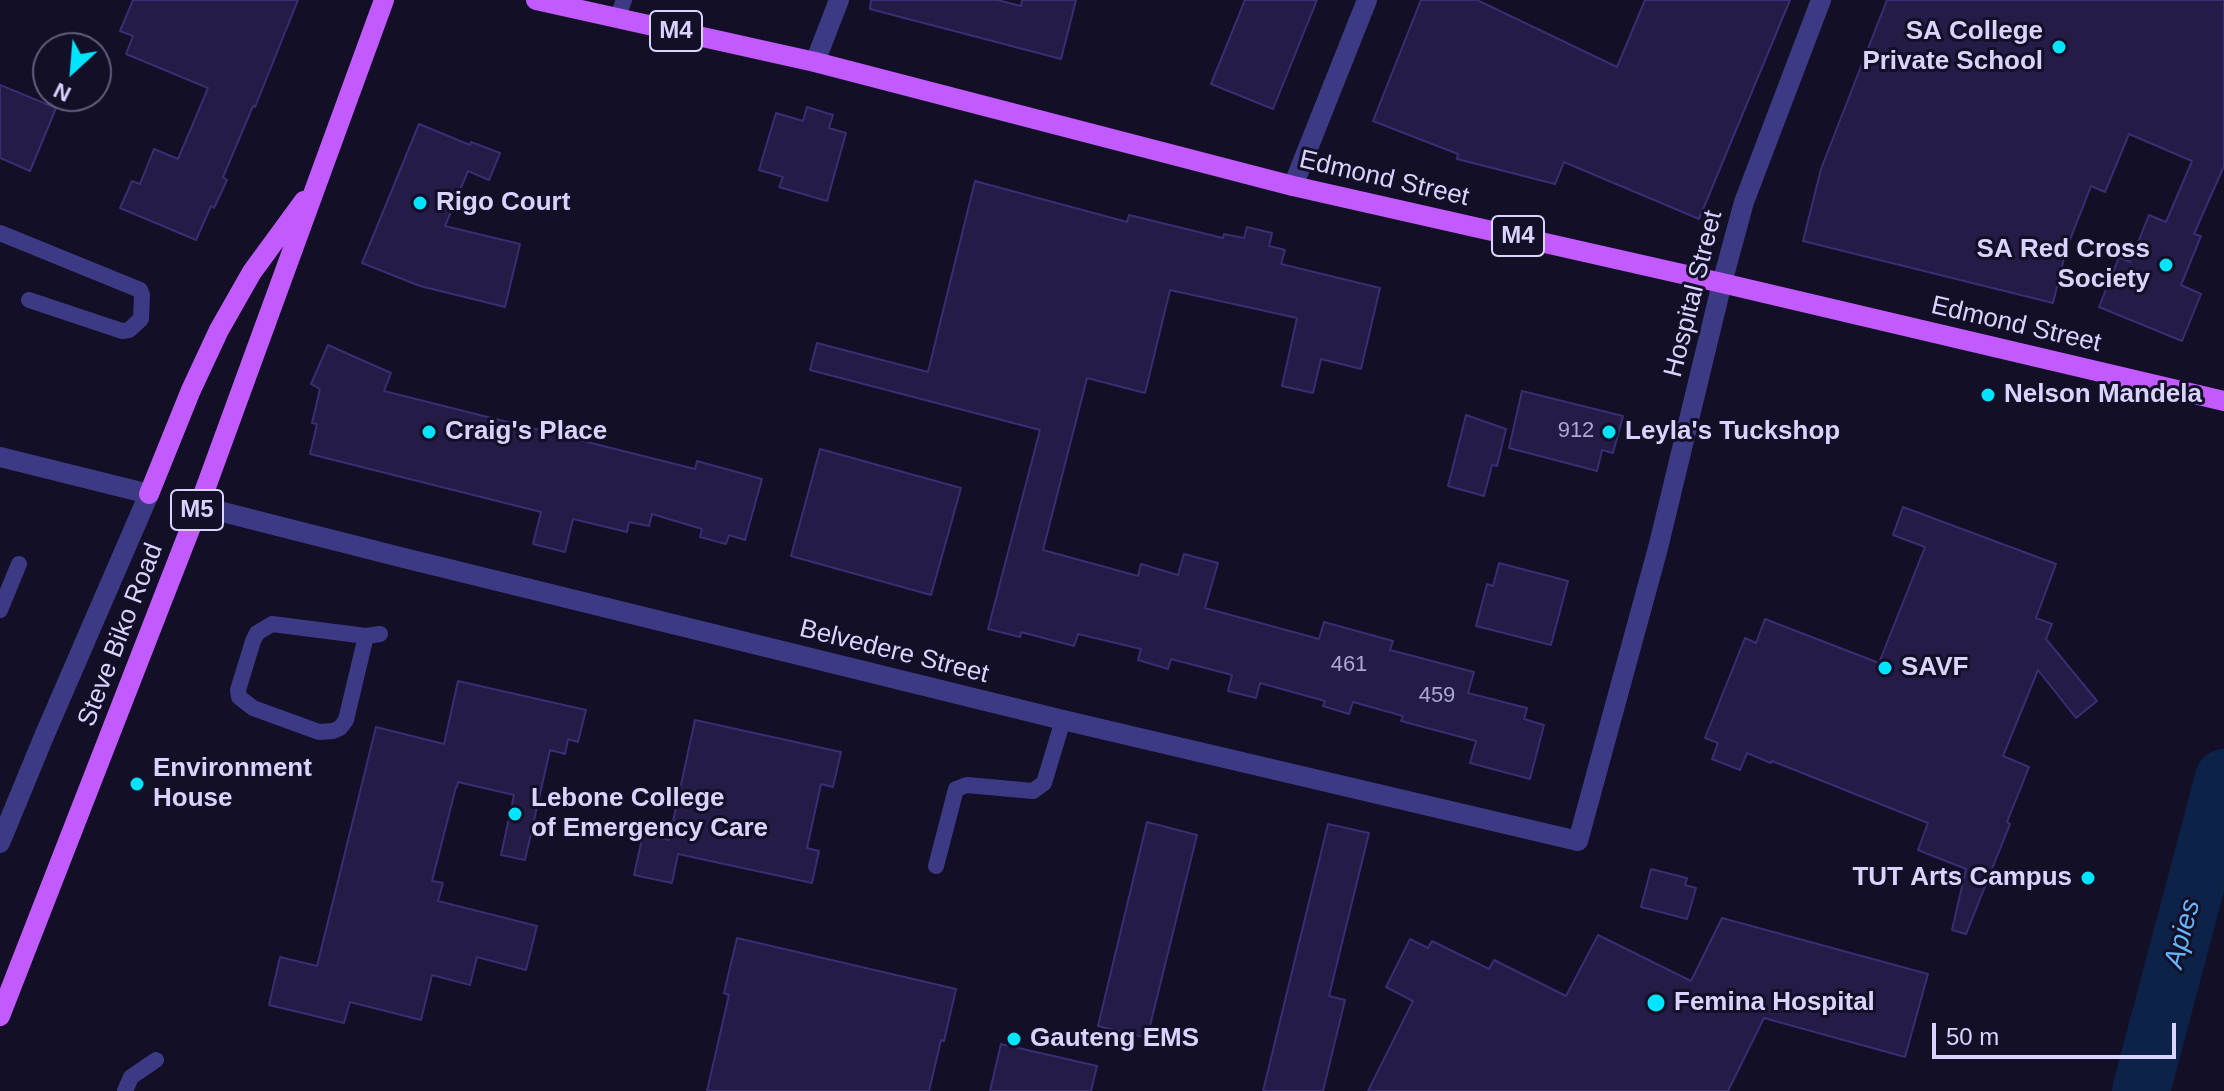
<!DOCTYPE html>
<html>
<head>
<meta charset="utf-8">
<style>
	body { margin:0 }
	#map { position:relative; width:2224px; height:1091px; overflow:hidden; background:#130f26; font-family:Arial,sans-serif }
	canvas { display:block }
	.north { position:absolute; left:32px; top:32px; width:80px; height:80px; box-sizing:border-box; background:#130f26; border:2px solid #625e7d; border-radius:50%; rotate:206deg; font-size:22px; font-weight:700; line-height:32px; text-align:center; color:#d9d4ff }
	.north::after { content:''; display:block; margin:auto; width:28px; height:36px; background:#00e5ff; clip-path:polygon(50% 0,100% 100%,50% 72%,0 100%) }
	.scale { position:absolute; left:1932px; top:1023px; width:244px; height:36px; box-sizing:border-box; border:4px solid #d9d4ff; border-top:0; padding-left:10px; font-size:24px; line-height:28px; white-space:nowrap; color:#d9d4ff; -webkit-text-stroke:6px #130f26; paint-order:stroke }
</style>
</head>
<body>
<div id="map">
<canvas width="2224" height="1091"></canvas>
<div class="north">N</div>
<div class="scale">50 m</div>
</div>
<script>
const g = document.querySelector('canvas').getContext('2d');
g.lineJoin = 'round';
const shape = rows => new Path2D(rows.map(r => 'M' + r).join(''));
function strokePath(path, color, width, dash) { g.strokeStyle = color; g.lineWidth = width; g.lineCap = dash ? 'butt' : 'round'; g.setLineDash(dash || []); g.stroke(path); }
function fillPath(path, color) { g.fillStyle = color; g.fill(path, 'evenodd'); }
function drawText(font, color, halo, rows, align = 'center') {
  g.font = font + ' Arial,sans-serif'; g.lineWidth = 6; g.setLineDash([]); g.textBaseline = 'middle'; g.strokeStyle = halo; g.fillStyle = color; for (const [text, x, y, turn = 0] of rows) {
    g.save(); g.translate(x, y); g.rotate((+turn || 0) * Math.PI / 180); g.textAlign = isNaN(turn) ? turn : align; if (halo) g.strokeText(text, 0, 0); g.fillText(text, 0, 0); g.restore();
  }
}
const river = shape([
	[2141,1091,2224,778]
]);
const building = shape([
	[133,0,298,0,255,107,253,106,223,177,227,180,214,208,211,206,196,240,120,208,132,181,140,184,154,149,178,159,208,88,126,54,133,36,120,31,133,0],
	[871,0,997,0,1021,6,1022,0,1076,0,1061,59,870,9,871,0],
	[1245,0,1317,0,1273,109,1211,84,1245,0],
	[1421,0,1477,0,1617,67,1645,0,1790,0,1699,219,1564,162,1555,184,1457,159,1458,154,1373,121,1421,0],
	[1887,0,2224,0,2224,166,2194,234,2201,236,2181,285,2201,294,2182,341,2099,307,2119,257,2130,262,2149,215,2166,222,2192,161,2129,134,2105,192,2091,186,2066,250,2053,303,1803,241,1821,169,1887,0],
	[0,85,56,108,30,171,0,158,0,85],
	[807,107,833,115,829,128,846,133,827,201,779,187,783,177,759,170,776,113,803,121,807,107],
	[419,124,470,145,471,142,500,153,489,180,468,171,445,226,520,244,505,307,420,286,362,263,419,124],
	[975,181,1127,222,1129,215,1223,238,1224,234,1244,238,1247,227,1272,233,1269,246,1285,250,1281,264,1380,288,1361,369,1321,359,1313,393,1282,386,1297,318,1170,290,1145,393,1087,378,1043,550,1138,576,1141,564,1178,575,1184,554,1218,563,1205,608,1319,639,1324,622,1393,641,1390,650,1474,672,1468,693,1527,708,1524,719,1544,725,1530,779,1470,763,1476,741,1401,721,1403,716,1353,702,1349,714,1323,706,1325,701,1260,683,1256,698,1228,691,1232,675,1171,659,1168,669,1138,660,1141,649,1078,634,1074,646,1021,632,1020,637,988,629,1040,430,810,370,817,343,928,372,975,181],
	[328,345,391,373,384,391,695,469,697,461,762,479,745,540,729,535,726,544,700,537,702,529,652,514,649,526,629,522,627,532,573,519,565,552,533,544,541,512,310,454,317,424,312,423,320,389,311,384,328,345],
	[1522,391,1623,416,1613,453,1602,450,1597,471,1509,448,1522,391],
	[1466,415,1506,429,1497,466,1492,465,1484,496,1448,486,1466,415],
	[820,449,961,488,931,595,791,556,820,449],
	[1903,507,2056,564,2036,618,2052,624,2046,639,2097,701,2076,718,2038,670,2003,756,2029,767,2007,822,2010,824,1966,934,1952,930,1966,869,1918,850,1928,823,1772,761,1771,763,1747,753,1740,770,1712,759,1718,743,1705,738,1745,638,1756,643,1765,619,1879,663,1925,547,1893,535,1903,507],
	[1499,563,1568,581,1551,645,1476,626,1487,584,1493,586,1499,563],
	[458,681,586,710,578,742,568,739,565,754,550,750,525,860,501,855,514,795,458,782,457,787,456,787,432,881,443,883,438,901,537,926,526,970,477,957,470,985,432,975,421,1020,350,1002,344,1023,269,1005,280,957,317,966,376,727,444,744,458,681],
	[695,720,841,752,833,787,821,784,807,848,819,851,812,883,678,854,672,883,634,875,643,834,669,840,695,720],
	[1147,822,1197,835,1147,1038,1098,1026,1147,822],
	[1328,824,1369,833,1329,996,1345,1000,1323,1091,1263,1091,1328,824],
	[1651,869,1687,878,1685,885,1696,888,1687,919,1641,907,1651,869],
	[1722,918,1928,974,1905,1057,1764,1018,1728,1091,1368,1091,1413,1001,1386,987,1410,939,1428,948,1432,941,1489,969,1494,960,1566,996,1598,935,1691,981,1722,918],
	[737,938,956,989,944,1041,941,1040,929,1091,707,1091,729,995,724,993,737,938],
	[1001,1044,1097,1066,1091,1091,990,1091,1001,1044]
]);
const service = shape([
	[617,18,624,0],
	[0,233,140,290,142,295,141,319,129,330,122,331,29,300],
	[0,610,19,564],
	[366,636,346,720,340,728,333,731,319,732,253,708,239,697,238,690,253,641,257,633,272,624,366,636,380,634],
	[936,866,956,789,967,785,1033,791,1044,783,1063,720],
	[125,1091,131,1077,156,1060]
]);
const minor = shape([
	[815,62,839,0],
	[1293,186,1367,0],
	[0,457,149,494,45,734,0,843],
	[199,506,400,557,1063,720,1578,841,1658,548,1722,283,1744,202,1821,0]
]);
const primary = shape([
	[536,0,815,62,1293,186,1722,283,2224,401],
	[149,494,191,390,219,330,252,272,304,201],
	[0,1016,199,506,384,0]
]);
const markers = [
	[2059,47,8,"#00e5ff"],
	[420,203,8,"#00e5ff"],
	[2166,265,8,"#00e5ff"],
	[1988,395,8,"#00e5ff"],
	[429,432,8,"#00e5ff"],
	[1609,432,8,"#00e5ff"],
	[1885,668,8,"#00e5ff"],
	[137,784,8,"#00e5ff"],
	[515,814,8,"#00e5ff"],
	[2088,878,8,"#00e5ff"],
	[1656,1003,10,"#00e5ff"],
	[1014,1039,8,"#00e5ff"]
];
const numberNames = [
	["912",1576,431],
	["461",1349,665],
	["459",1437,696]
];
const shields = [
	[676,31,52],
	[1518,236,52],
	[197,510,52]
];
const shieldNames = [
	["M4",676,31],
	["M4",1518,236],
	["M5",197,510]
];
const poiNames = [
	["SA College",2043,32,"right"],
	["Private School",2043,62,"right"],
	["Rigo Court",436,203],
	["SA Red Cross",2150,250,"right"],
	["Society",2150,280,"right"],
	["Nelson Mandela",2004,395],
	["Craig's Place",445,432],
	["Leyla's Tuckshop",1625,432],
	["SAVF",1901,668],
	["Environment",153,769],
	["House",153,799],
	["Lebone College",531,799],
	["of Emergency Care",531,829],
	["TUT Arts Campus",2072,878,"right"],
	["Femina Hospital",1674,1003],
	["Gauteng EMS",1030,1039]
];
const streetNames = [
	["Edmond Street",1384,179,13],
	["Hospital Street",1694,294,-76],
	["Edmond Street",2016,325,13],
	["Steve Biko Road",121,635,-69],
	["Belvedere Street",894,652,14]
];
const waterNames = [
	["Apies",2183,934,-75]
];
strokePath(river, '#0c2248', 58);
fillPath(building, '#241b47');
strokePath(building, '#3b2d73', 2);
strokePath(service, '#3d3a85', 16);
strokePath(minor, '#3d3a85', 20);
strokePath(primary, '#c25bff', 20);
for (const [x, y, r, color] of markers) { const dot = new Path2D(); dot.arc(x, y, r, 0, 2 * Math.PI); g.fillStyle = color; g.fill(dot); strokePath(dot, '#130f26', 3); }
drawText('22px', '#aca6d1', null, numberNames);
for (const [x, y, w] of shields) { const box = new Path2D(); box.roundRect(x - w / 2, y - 20, w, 40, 6); g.fillStyle = '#130f26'; g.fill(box); strokePath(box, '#d9d4ff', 2); }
drawText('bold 24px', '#d9d4ff', null, shieldNames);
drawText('bold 26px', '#d9d4ff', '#130f26', poiNames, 'left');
drawText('26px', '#d9d4ff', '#130f26', streetNames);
drawText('italic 28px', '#62b6ff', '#130f26', waterNames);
</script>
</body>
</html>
